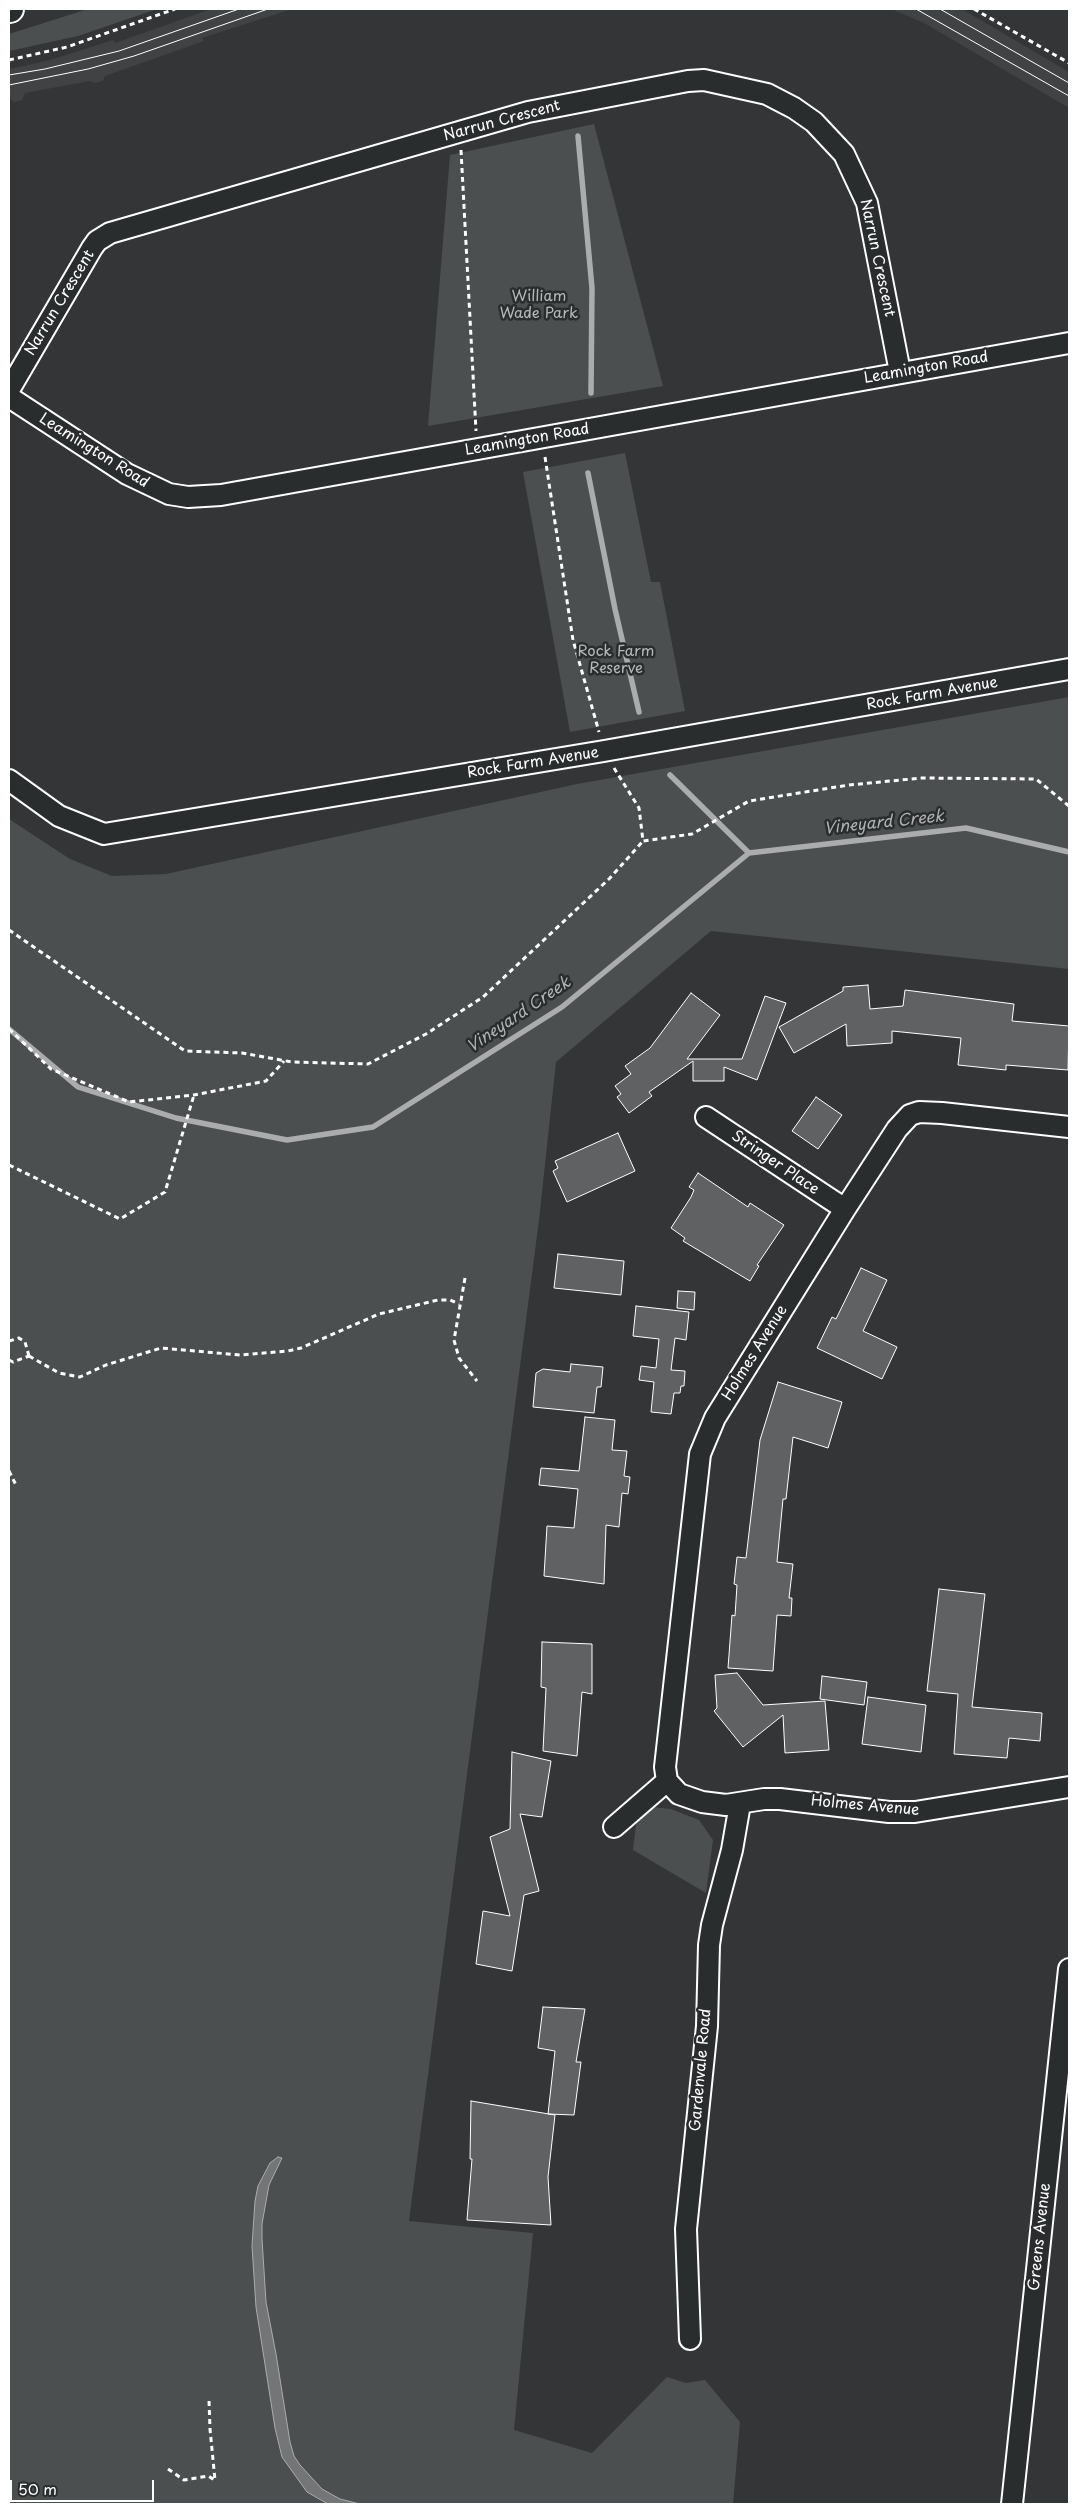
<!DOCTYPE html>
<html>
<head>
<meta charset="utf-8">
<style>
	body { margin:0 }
	#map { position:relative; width:1078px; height:2513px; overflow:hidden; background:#333536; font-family:"Playpen Sans",sans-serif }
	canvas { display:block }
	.frame { position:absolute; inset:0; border:10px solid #fff; pointer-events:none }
	.scale { position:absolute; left:10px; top:2480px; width:144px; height:22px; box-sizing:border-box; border:2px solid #fff; border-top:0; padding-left:6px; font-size:15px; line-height:18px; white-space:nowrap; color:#fff; -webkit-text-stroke:4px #2a2d2e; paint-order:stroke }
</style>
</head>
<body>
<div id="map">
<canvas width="1078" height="2513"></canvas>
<div class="frame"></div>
<div class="scale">50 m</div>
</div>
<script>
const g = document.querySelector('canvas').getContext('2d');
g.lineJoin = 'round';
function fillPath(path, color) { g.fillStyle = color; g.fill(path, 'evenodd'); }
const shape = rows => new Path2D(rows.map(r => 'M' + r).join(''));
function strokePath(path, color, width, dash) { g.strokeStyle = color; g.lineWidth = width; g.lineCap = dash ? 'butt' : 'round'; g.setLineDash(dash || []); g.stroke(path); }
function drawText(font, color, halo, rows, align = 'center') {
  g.font = font + ' "Playpen Sans",sans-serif'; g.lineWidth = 5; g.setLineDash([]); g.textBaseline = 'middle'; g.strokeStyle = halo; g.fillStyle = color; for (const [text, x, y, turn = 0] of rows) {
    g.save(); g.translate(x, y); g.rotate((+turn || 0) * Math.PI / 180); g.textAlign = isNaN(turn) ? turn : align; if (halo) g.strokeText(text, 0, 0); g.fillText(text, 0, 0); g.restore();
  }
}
const built = shape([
	[211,9,292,9,202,38,204,41,105,76,103,81,95,83,90,81,25,93,22,100,14,102,9,98,9,69,50,60,113,40,115,43],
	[891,9,962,9,1069,72,1069,108,924,23]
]);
const green = shape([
	[88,9,157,9,78,36,9,51,9,34],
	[594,124,663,386,428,426,450,155],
	[625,453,651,582,660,582,685,711,570,732,523,472],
	[1069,697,1069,969,711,931,556,1062,539,1220,409,2221,533,2233,514,2430,592,2453,667,2377,686,2383,705,2380,740,2422,733,2504,9,2504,9,819,70,859,112,876,166,874,577,784],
	[651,1807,671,1809,699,1820,713,1840,706,1893,633,1850,636,1825]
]);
const water = shape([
	[278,2157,282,2158,269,2185,262,2224,262,2239,266,2302,276,2354,290,2442,294,2456,300,2465,322,2489,340,2499,360,2504,328,2504,307,2492,282,2457,275,2428,256,2307,252,2246,255,2201,258,2186,270,2163,278,2157]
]);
const stream = shape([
	[578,136,592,288,591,393],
	[588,473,615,609,639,712],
	[670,775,749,853],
	[9,1029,78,1087,176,1118,287,1140,373,1127,562,1007,749,853,966,828,1069,852]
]);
const building = shape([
	[868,985,870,1009,903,1006,905,990,1014,1004,1012,1021,1069,1026,1068,1070,1006,1065,1006,1070,958,1065,961,1038,892,1031,892,1043,847,1046,846,1024,794,1053,779,1027,843,991,843,987,868,985],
	[691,993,720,1015,687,1059,742,1059,765,996,786,1003,757,1080,724,1067,724,1081,693,1081,693,1061,649,1092,652,1096,629,1113,617,1097,621,1094,615,1086,631,1074,625,1066,650,1048,691,993],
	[816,1097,842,1115,818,1149,792,1131,816,1097],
	[618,1133,635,1171,567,1202,553,1171,558,1168,555,1161,618,1133],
	[698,1173,748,1207,750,1203,784,1225,757,1265,759,1266,750,1281,683,1241,685,1238,671,1228,691,1197,694,1190,689,1187,698,1173],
	[558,1254,624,1261,621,1295,554,1288,558,1254],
	[861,1268,887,1280,863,1331,897,1347,882,1379,817,1348,832,1317,836,1319,861,1268],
	[678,1291,695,1292,694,1310,677,1308,678,1291],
	[636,1306,689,1312,686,1340,675,1338,671,1370,685,1371,684,1386,681,1386,680,1393,674,1393,671,1414,651,1412,654,1382,639,1380,641,1366,656,1368,659,1339,633,1336,636,1306],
	[571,1364,603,1367,601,1387,597,1387,594,1413,533,1407,536,1373,543,1369,570,1372,571,1364],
	[778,1382,842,1402,828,1448,793,1437,786,1499,783,1499,777,1562,793,1564,789,1598,792,1598,791,1616,777,1615,773,1671,728,1668,732,1615,735,1616,737,1585,734,1584,737,1557,746,1558,760,1440,778,1382],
	[585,1417,615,1420,612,1450,627,1451,624,1476,630,1477,628,1494,622,1493,619,1527,606,1525,604,1584,544,1576,547,1526,574,1528,578,1489,539,1485,541,1468,579,1471,585,1417],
	[939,1589,985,1594,972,1707,1042,1713,1040,1741,1009,1738,1007,1758,954,1754,958,1694,927,1691,939,1589],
	[542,1642,592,1644,592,1694,582,1692,577,1756,543,1751,546,1688,541,1687,542,1642],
	[737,1673,763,1705,825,1701,829,1750,785,1753,783,1715,743,1747,714,1711,717,1708,715,1675,737,1673],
	[822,1676,867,1682,864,1705,820,1699,822,1676],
	[868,1697,926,1705,921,1752,862,1744,868,1697],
	[512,1752,551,1761,542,1817,520,1814,539,1891,524,1895,512,1971,476,1964,483,1911,510,1916,490,1837,510,1829,512,1752],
	[543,2007,585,2009,576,2062,581,2062,574,2115,548,2114,555,2051,538,2048,543,2007],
	[471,2101,555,2115,548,2177,551,2225,467,2220,472,2159,470,2159,471,2101]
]);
const path = shape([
	[974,9,1069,63],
	[9,60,67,47,175,9],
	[461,150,476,431],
	[545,457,573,640,599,732],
	[614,768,639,808,643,841,692,834,749,801,849,785,922,778,1036,779,1069,806],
	[9,930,185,1051,242,1053,292,1062,368,1064,426,1034,483,997,610,878,643,841],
	[9,1029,51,1069,129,1102,194,1095,266,1081,284,1061],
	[9,1165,120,1219,165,1192,194,1095],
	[465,1278,454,1340,459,1358,477,1381],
	[9,1341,19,1338,25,1342,29,1356],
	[29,1356,59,1373,80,1377,106,1365,161,1348,240,1355,288,1351,301,1348,379,1314,438,1300,450,1300,459,1304],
	[9,1360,13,1362,29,1356],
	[9,1471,17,1487],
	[168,2469,184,2480,208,2476,215,2480,210,2429,209,2400]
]);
const minor = shape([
	[9,390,92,248,97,241,110,233,528,112,688,81,704,80,767,94,794,108,814,122,844,154,867,203,900,372],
	[9,397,127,474,169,494,188,497,221,495,1069,343],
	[9,780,59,816,104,834,604,751,1069,669],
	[706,1117,845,1209],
	[1069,1127,942,1113,919,1112,910,1115,897,1129,845,1209,715,1418,700,1454,665,1767,667,1781,679,1794,702,1802,726,1805,764,1799,780,1799,889,1812,915,1812,1069,1787],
	[614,1827,667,1781],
	[690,2339,686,2229,707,2026,709,1945,712,1925,732,1850,740,1804],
	[1012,2504,1069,1969]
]);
const major = shape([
	[9,9,10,9]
]);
const tram = shape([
	[916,9,1069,96],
	[940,9,1069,83],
	[9,75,45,69,119,51,239,9],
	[9,85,88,69,134,56,268,9]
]);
const streetNames = [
	["Narrun Crescent",502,121,-15],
	["Narrun Crescent",877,258,78],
	["Narrun Crescent",60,303,-59],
	["Leamington Road",926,368,-10],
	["Leamington Road",527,440,-10],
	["Leamington Road",94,451,32],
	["Rock Farm Avenue",932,694,-10],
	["Rock Farm Avenue",533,763,-9],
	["Stringer Place",775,1163,34],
	["Holmes Avenue",755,1353,-58],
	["Holmes Avenue",865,1806,5],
	["Gardenvale Road",701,2070,-85],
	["Greens Avenue",1040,2237,-84]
];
const parkNames = [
	["William",539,297],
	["Wade Park",539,314],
	["Rock Farm",616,652],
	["Reserve",616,669]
];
const waterNames = [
	["Vineyard Creek",884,823,-6],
	["Vineyard Creek",519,1015,-34]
];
fillPath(built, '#404243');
fillPath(green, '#4c4f50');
fillPath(water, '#737576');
strokePath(water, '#abacad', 1);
strokePath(stream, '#abacad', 5.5);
fillPath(building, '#5f6162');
strokePath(building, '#fff', 1);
strokePath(minor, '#fff', 24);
strokePath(major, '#fff', 30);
strokePath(path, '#fff', 3, [5, 4]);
strokePath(minor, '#2a2d2e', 20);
strokePath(major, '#2a2d2e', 26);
strokePath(tram, '#fff', 1);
drawText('15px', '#fff', '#2a2d2e', streetNames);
drawText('15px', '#b7b9b9', '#2a2d2e', parkNames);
drawText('italic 16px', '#b2b3b4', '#2a2d2e', waterNames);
</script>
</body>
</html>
